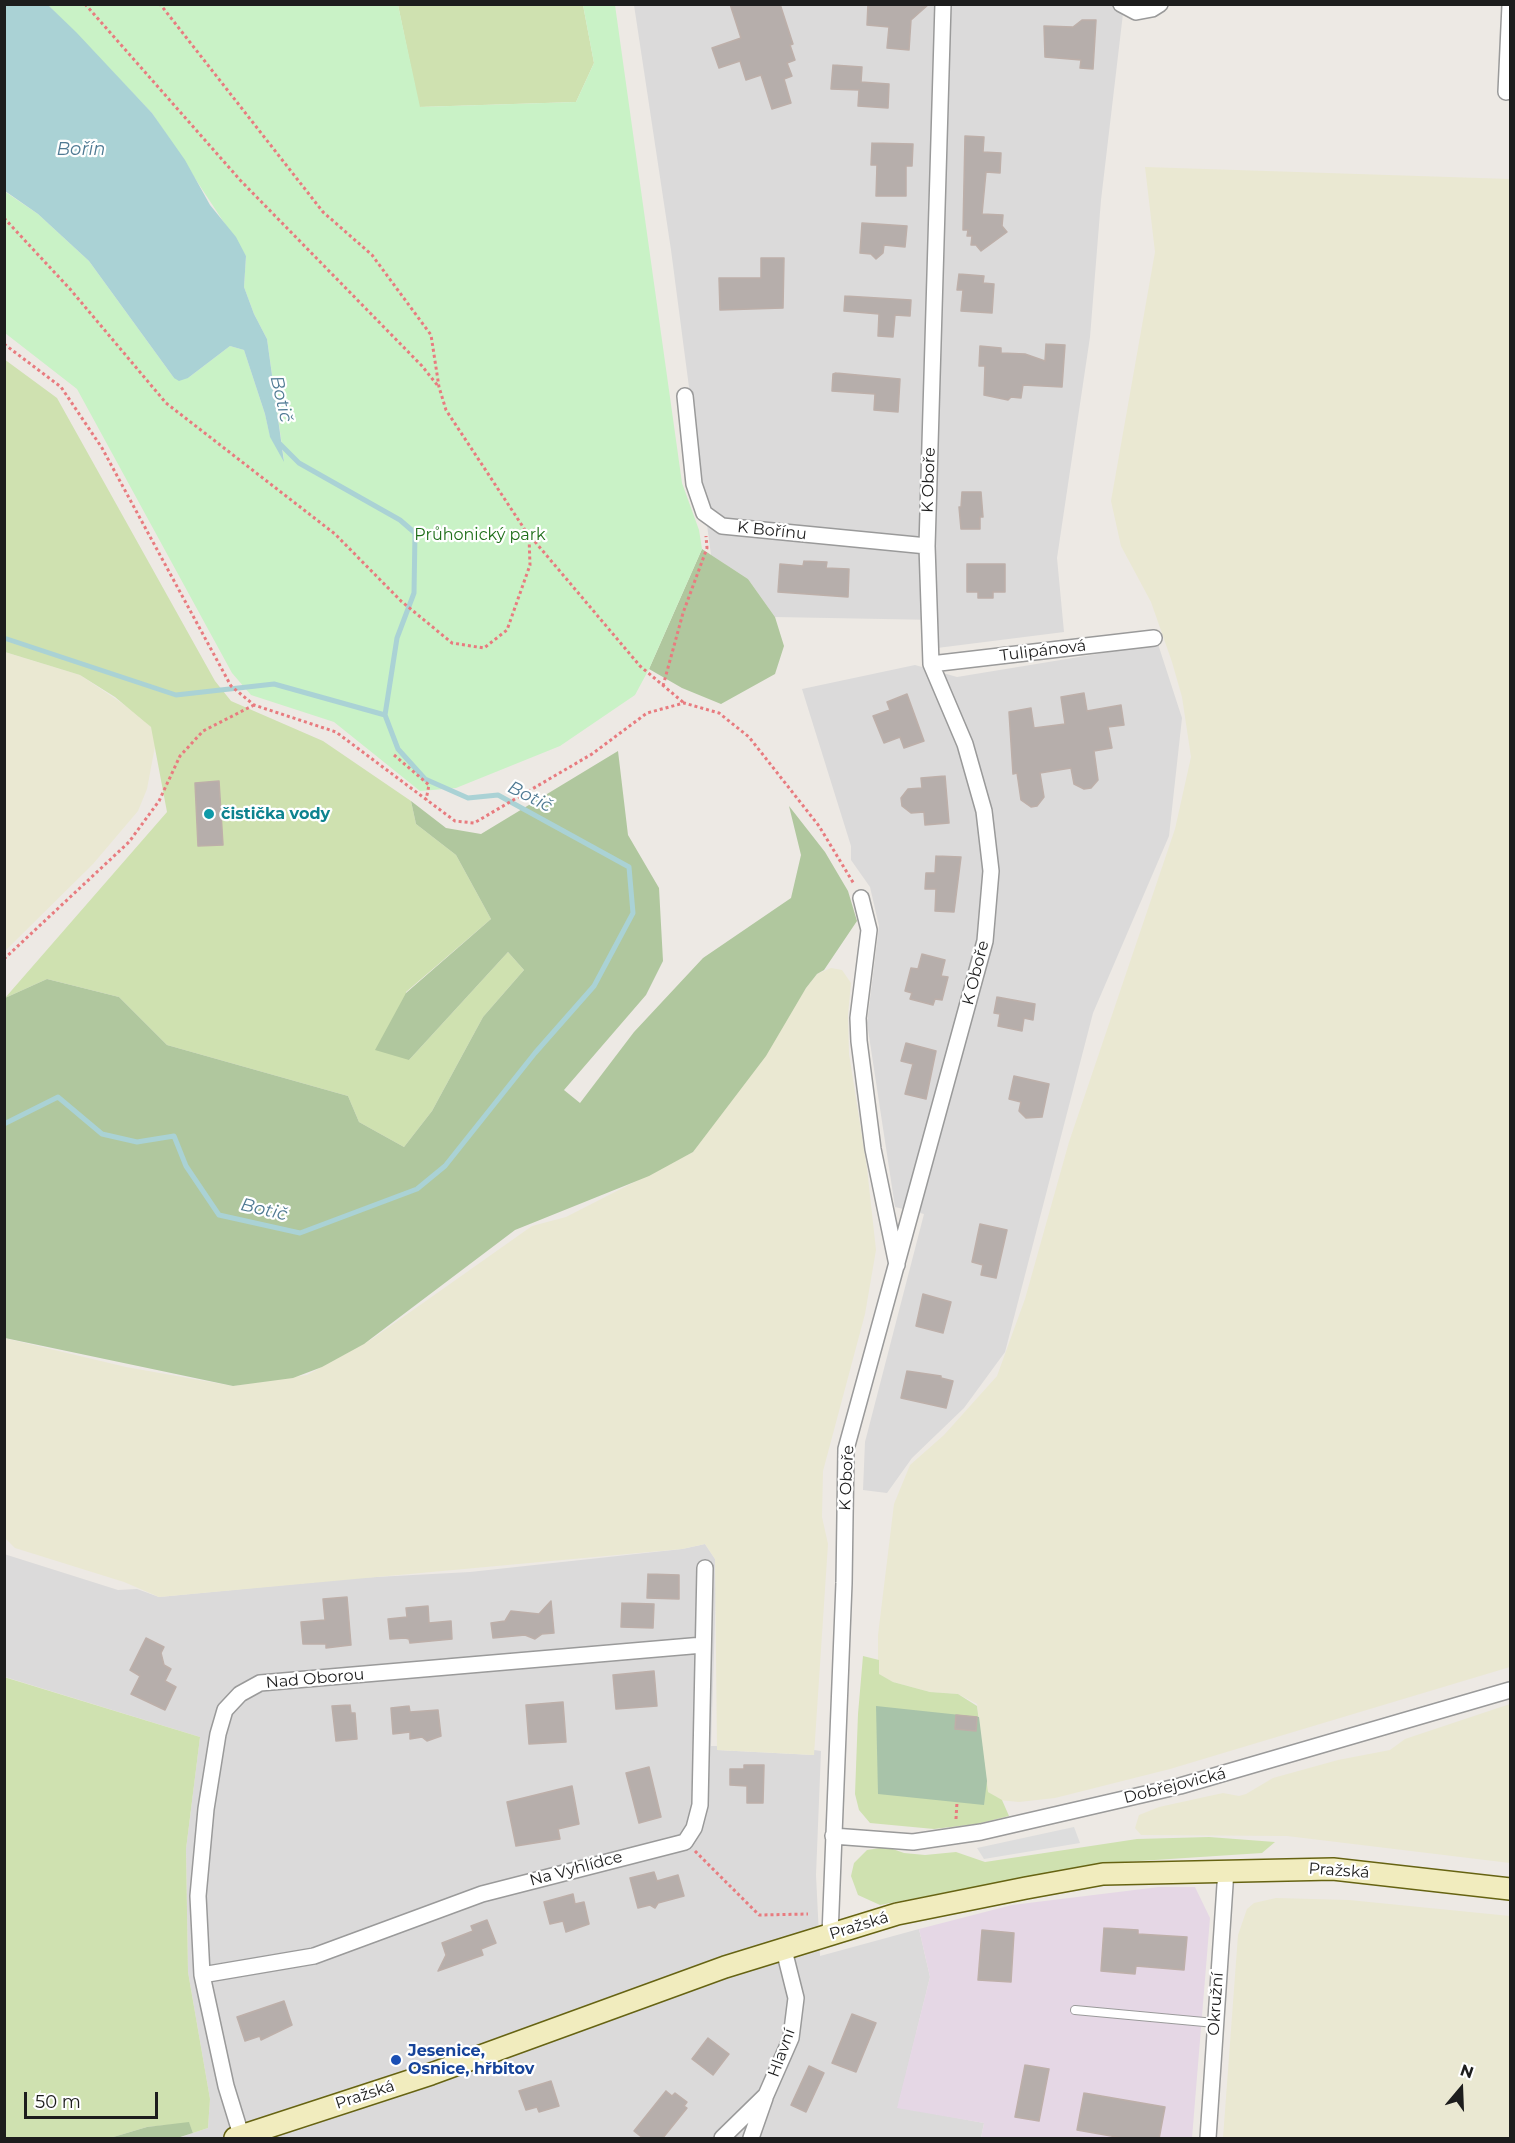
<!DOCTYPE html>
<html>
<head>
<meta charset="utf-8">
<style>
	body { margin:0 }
	#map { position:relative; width:1515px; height:2143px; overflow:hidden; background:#ede9e4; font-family:Montserrat,sans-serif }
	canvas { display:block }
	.frame { position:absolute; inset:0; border:6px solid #1d1d1d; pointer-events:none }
	.north { position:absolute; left:1431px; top:2059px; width:60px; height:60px; -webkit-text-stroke:4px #fff; paint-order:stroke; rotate:19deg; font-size:16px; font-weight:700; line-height:24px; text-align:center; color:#1d1d1d }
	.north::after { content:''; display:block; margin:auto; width:21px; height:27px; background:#1d1d1d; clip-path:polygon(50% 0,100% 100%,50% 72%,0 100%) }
	.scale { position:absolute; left:24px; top:2092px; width:134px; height:27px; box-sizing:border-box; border:3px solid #1d1d1d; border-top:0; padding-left:8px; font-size:18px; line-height:21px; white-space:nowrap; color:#1d1d1d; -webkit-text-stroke:4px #fff; paint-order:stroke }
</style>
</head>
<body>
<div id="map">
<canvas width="1515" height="2143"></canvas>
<div class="frame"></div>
<div class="north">N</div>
<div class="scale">50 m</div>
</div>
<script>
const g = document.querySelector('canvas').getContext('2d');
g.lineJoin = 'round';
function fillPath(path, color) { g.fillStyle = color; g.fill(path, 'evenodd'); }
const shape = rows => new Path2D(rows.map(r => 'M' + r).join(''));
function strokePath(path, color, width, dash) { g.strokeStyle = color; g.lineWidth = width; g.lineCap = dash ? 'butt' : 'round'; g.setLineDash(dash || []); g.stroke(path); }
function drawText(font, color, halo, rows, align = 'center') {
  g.font = font + ' Montserrat,sans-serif'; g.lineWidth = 4.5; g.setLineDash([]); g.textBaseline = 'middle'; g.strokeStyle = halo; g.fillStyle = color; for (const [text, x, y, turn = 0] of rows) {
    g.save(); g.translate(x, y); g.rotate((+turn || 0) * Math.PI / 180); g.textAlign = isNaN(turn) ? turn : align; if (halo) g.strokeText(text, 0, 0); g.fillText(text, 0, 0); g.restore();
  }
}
const residential = shape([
	[634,5,1124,5,1101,200,1090,337,1057,558,1064,632,937,648,937,620,775,617,748,579,711,555,671,250],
	[1158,644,1182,718,1169,836,1093,1013,1005,1352,964,1408,912,1458,887,1493,863,1490,865,1442,924,1214,895,1207,867,1023,879,926,870,887,851,860,851,846,802,689,915,665,957,677],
	[705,1544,715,1559,716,1589,711,1746,717,1746,717,1750,814,1755,814,1750,821,1751,816,1875,820,1956,919,1929,930,1977,898,2107,984,2123,981,2138,178,2138,208,2128,210,2099,188,1972,186,1849,200,1737,5,1677,4,1554,118,1590,137,1589,159,1597,357,1578,470,1572,682,1549]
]);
const industrial = shape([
	[1159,1887,1195,1887,1210,1918,1192,2138,981,2138,984,2123,897,2108,930,1977,919,1929,1012,1905]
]);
const farmland = shape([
	[1145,167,1510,179,1510,1667,1170,1769,1055,1798,1019,1802,999,1800,988,1792,977,1704,958,1694,930,1692,893,1682,878,1674,878,1635,894,1504,910,1465,944,1435,997,1376,1025,1299,1069,1142,1175,829,1191,757,1182,697,1172,662,1151,602,1121,546,1111,501,1155,252],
	[5,652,80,675,138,714,151,727,156,741,147,789,138,811,93,864,5,951],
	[831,968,842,970,851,983,848,1015,849,1054,867,1168,876,1250,865,1314,823,1471,822,1517,828,1544,814,1755,717,1750,715,1559,705,1544,682,1549,159,1597,124,1582,15,1548,5,1538,4,1338,126,1367,233,1386,307,1375,372,1339,532,1226,566,1217,693,1152,806,988,817,974],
	[1510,1704,1510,1863,1287,1836,1141,1835,1135,1828,1139,1815,1159,1807,1223,1793,1239,1796,1246,1794,1273,1778,1338,1760,1390,1750,1405,1739],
	[1276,1898,1349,1900,1510,1916,1510,2138,1223,2138,1238,1935,1247,1909,1254,1903]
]);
const grass = shape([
	[398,5,583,5,594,63,576,102,419,107],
	[4,359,57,398,215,681,231,701,323,741,411,801,416,824,456,855,491,919,406,992,409,1060,508,952,524,970,483,1017,432,1111,404,1147,359,1122,348,1096,167,1045,119,997,47,979,5,998,167,812,151,727,115,697,80,675,5,652],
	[863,1656,879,1660,879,1674,893,1682,930,1692,958,1694,977,1706,988,1792,1002,1800,1009,1816,977,1824,934,1829,870,1823,859,1810,855,1794,858,1714],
	[4,1677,200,1737,186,1849,188,1972,210,2099,208,2128,193,2133,189,2123,147,2127,110,2138,5,2138],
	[1209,1837,1275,1842,1262,1853,1093,1864,880,1905,858,1895,851,1876,854,1863,867,1850,887,1847,904,1853,925,1855,956,1852,985,1862,1137,1839]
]);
const forest = shape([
	[702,549,748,579,775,617,784,646,775,674,721,704,682,688,649,669],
	[618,751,628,835,659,888,663,961,646,995,564,1090,580,1103,634,1032,703,958,791,898,801,855,789,806,825,852,848,891,857,921,824,970,817,974,806,988,766,1056,693,1152,649,1176,515,1230,364,1344,322,1367,293,1378,233,1386,5,1338,5,998,47,979,119,997,167,1045,348,1096,359,1122,404,1147,432,1111,483,1017,524,970,508,952,409,1060,375,1050,406,993,491,919,456,855,416,824,411,801,446,828,481,834],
	[189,2122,193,2133,177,2138,110,2138,147,2127]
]);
const cemetery = shape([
	[876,1706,979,1717,987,1781,984,1805,878,1794]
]);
const park = shape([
	[48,5,398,5,420,107,576,102,594,63,583,5,615,5,682,483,699,530,702,549,649,669,635,695,560,746,456,788,420,791,334,722,251,695,232,673,77,389,5,333,4,191,38,214,89,261,174,378,188,378,230,346,244,350,265,414,270,436,284,460,267,339,254,314,244,287,246,256,152,113]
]);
const parking = shape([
	[1074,1827,1080,1843,984,1859,977,1848]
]);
const water = shape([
	[4,5,48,5,76,32,152,113,185,160,210,205,236,237,246,256,244,287,254,314,267,339,284,462,270,437,265,414,244,350,230,346,188,378,179,381,174,378,89,261,38,214,5,191]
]);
const stream = shape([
	[4,638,176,695,274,684,385,715],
	[4,1124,58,1097,102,1134,137,1142,174,1136,186,1166,219,1215,300,1233,417,1189,445,1166,535,1053,594,986,633,913,629,867,498,795,468,798,425,779,398,749,385,715,397,638,414,593,415,533,400,520,299,463,278,442]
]);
const building = shape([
	[730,4,780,4,793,44,790,45,795,60,787,63,792,76,784,79,791,103,772,109,761,75,746,80,740,61,719,68,712,48,741,38,730,4],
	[868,4,929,4,911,20,909,50,887,48,889,27,867,25,868,4],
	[1082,20,1096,20,1093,69,1080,68,1081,60,1045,57,1044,26,1073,27,1082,20],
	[833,65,862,67,861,82,889,84,888,108,858,106,859,90,831,89,833,65],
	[965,136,984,137,983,152,1001,153,1000,173,986,172,982,214,1003,215,1002,226,1007,232,981,251,976,245,971,245,972,236,967,236,968,230,963,230,965,136],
	[872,143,913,144,912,166,906,166,906,196,876,196,877,165,871,165,872,143],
	[862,223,907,226,905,247,884,245,883,253,876,259,871,254,860,253,862,223],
	[761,258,784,258,783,308,720,310,719,278,761,278,761,258],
	[959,274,984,276,983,283,994,284,992,313,961,311,963,290,957,290,959,274],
	[845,296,911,300,910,316,895,315,893,337,878,336,879,314,844,311,845,296],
	[1046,344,1065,345,1062,387,1023,385,1021,398,1011,397,1008,400,984,395,985,366,979,366,980,346,1001,348,1001,353,1025,354,1045,361,1046,344],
	[836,373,900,379,898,412,874,410,875,394,832,391,833,374,836,373],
	[962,492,981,492,983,517,980,517,980,529,961,529,959,507,961,507,962,492],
	[804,561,827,562,826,568,849,569,848,597,778,592,780,564,803,566,804,561],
	[967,564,1005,564,1005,592,993,592,993,598,978,598,978,592,967,592,967,564],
	[1084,693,1087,711,1121,705,1124,725,1108,727,1112,748,1094,751,1098,780,1091,788,1084,789,1074,784,1071,768,1040,773,1044,797,1037,806,1031,807,1021,800,1017,773,1013,774,1009,712,1031,708,1034,728,1065,724,1061,697,1084,693],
	[907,694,924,741,904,748,900,737,884,743,873,716,890,710,887,702,907,694],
	[945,776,949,823,925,825,924,812,911,813,902,806,901,798,908,789,922,788,921,778,945,776],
	[219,781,223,845,198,846,195,783,219,781],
	[936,856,961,857,954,912,935,911,936,889,925,889,926,873,935,873,936,856],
	[922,954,945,960,941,976,948,977,942,1000,935,999,933,1005,910,999,912,993,905,991,911,968,918,969,922,954],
	[997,997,1035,1004,1033,1020,1024,1018,1022,1031,998,1026,1000,1014,994,1013,997,997],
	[906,1043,936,1051,926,1099,905,1094,913,1064,901,1061,906,1043],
	[1014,1076,1049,1084,1042,1117,1026,1118,1019,1111,1021,1102,1009,1099,1014,1076],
	[980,1224,1007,1230,996,1278,981,1275,983,1265,972,1262,980,1224],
	[923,1294,951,1302,943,1333,916,1326,923,1294],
	[907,1371,941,1376,941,1378,953,1381,946,1408,901,1398,907,1371],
	[648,1574,679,1575,679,1599,647,1598,648,1574],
	[347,1597,351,1645,326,1648,326,1644,303,1644,301,1622,325,1620,323,1599,347,1597],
	[551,1601,554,1633,542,1634,535,1639,525,1635,493,1638,491,1623,505,1621,511,1611,539,1614,551,1601],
	[622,1603,654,1604,653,1628,621,1627,622,1603],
	[428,1606,429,1623,451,1621,452,1639,410,1643,409,1639,405,1638,390,1639,388,1619,407,1617,406,1608,428,1606],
	[146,1638,164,1647,161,1653,164,1665,171,1669,165,1681,176,1687,165,1710,131,1694,140,1676,130,1670,146,1638],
	[654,1671,657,1706,616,1709,613,1675,654,1671],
	[563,1702,566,1742,529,1744,526,1705,563,1702],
	[350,1705,351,1713,355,1713,357,1739,336,1741,332,1706,350,1705],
	[409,1706,410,1712,438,1710,441,1736,427,1741,422,1737,410,1739,410,1732,393,1734,391,1708,409,1706],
	[956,1715,977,1717,976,1731,955,1729,956,1715],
	[744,1765,764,1765,763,1803,747,1803,747,1786,730,1785,730,1769,744,1769,744,1765],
	[649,1767,661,1817,639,1823,626,1773,649,1767],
	[572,1786,579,1824,558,1829,560,1839,516,1846,507,1802,572,1786],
	[654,1872,657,1881,678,1875,684,1896,658,1903,655,1908,650,1905,638,1908,630,1878,654,1872],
	[573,1894,575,1904,584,1902,589,1924,566,1932,563,1921,550,1924,544,1902,573,1894],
	[487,1920,496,1943,481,1949,483,1955,438,1971,446,1955,442,1943,473,1931,471,1926,487,1920],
	[1104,1928,1138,1930,1138,1934,1187,1937,1184,1970,1136,1966,1135,1974,1101,1971,1104,1928],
	[982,1930,1014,1933,1011,1982,978,1980,982,1930],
	[284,2001,292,2025,261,2040,260,2036,245,2041,237,2017,284,2001],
	[852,2014,876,2023,856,2072,832,2063,852,2014],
	[708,2038,729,2054,713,2075,692,2059,708,2038],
	[1025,2065,1049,2069,1039,2121,1015,2117,1025,2065],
	[809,2066,824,2073,806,2112,791,2105,809,2066],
	[551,2081,559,2106,539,2112,537,2107,526,2110,519,2091,551,2081],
	[666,2091,672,2096,675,2093,687,2102,684,2106,687,2108,662,2139,644,2139,634,2131,666,2091],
	[1084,2093,1165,2107,1159,2139,1128,2139,1077,2130,1084,2093]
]);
const path = shape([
	[85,4,240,180,422,366,438,386],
	[4,218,70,289,166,403,335,534,401,601,452,643,484,648,507,630,530,565,529,536,446,410,439,387,431,335,372,255,323,212,160,4],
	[4,344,61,387,102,448,231,686,254,705,336,732,455,821,474,823,592,754,647,713,684,703,719,713,749,737,819,826,854,884],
	[531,537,640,666,684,703],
	[663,686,683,613,707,548,706,536],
	[394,755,429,785,426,800],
	[4,959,129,842,159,801,180,756,203,731,254,705],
	[956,1819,957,1802],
	[695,1851,759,1915,808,1914]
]);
const service = shape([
	[1075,2010,1215,2023]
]);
const minor = shape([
	[1121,4,1136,12,1152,9,1160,4],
	[1506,92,1510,5],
	[685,396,694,484,704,513,722,526,927,546],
	[931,664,1154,638],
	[861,898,869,930,858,1018,859,1041,873,1149,897,1265],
	[833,1836,913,1842,981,1832,1180,1786,1510,1690],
	[830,1935,844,1583,846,1449,985,941,991,871,984,811,965,744,931,664,927,546,943,4],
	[202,1975,314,1956,482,1894,685,1842,694,1828,700,1805,705,1568],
	[242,2138,226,2086,202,1975,198,1896,206,1809,218,1734,225,1710,240,1694,260,1683,703,1645],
	[722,2138,766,2095,791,2038,796,1998,784,1950],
	[751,2138,765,2098],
	[1208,2138,1226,1870]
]);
const secondary = shape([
	[235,2138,431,2074,725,1967,897,1914,1026,1888,1103,1874,1333,1869,1510,1889]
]);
const markers = [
	[209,814,6,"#0f9aa8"],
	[396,2060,6,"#1a4fb4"]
];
const streetNames = [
	["K Oboře",929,480,-88],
	["K Bořínu",772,531,6],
	["Tulipánová",1043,651,-7],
	["K Oboře",976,973,-76],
	["K Oboře",847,1478,-87],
	["Nad Oborou",315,1679,-5],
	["Dobřejovická",1175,1786,-14],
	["Na Vyhlídce",576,1869,-15],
	["Pražská",1339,1871,4],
	["Pražská",859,1926,-17],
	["Okružní",1216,2004,-86],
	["Hlavní",782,2053,-70],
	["Pražská",365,2095,-18]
];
const parkNames = [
	["Průhonický park",480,535]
];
const cultureNames = [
	["čistička vody",221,814]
];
const transitNames = [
	["Jesenice,",408,2051],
	["Osnice, hřbitov",408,2069]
];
const waterNames = [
	["Bořín",81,150],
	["Botič",281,399,77],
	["Botič",530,797,27],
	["Botič",264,1210,13]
];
fillPath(residential, '#dbdada');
fillPath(industrial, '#e5d7e5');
fillPath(farmland, '#eae8d2');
fillPath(grass, '#cfe1b0');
fillPath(forest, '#b0c79e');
fillPath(cemetery, '#a8c3a9');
fillPath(park, '#c9f2c6');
fillPath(parking, '#ddd');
fillPath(water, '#aad2d5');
strokePath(stream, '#aad2d5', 5);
fillPath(building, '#b6aeab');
strokePath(building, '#bdafa9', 1.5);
strokePath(service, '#9a9a9a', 10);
strokePath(minor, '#9a9a9a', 18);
strokePath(secondary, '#666312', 24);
strokePath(path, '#e87b7f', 3, [3, 3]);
strokePath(service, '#fff', 8);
strokePath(minor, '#fff', 15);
strokePath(secondary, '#f1ecbe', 21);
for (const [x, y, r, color] of markers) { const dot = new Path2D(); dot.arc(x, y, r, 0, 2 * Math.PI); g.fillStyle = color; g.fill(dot); strokePath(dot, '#fff', 2); }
drawText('16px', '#1d1d1d', '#fff', streetNames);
drawText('16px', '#1e6e19', '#fff', parkNames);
drawText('bold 16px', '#0d838f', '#fff', cultureNames, 'left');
drawText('bold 16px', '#164399', '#fff', transitNames, 'left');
drawText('italic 18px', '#4f7a93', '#fff', waterNames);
</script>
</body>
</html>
